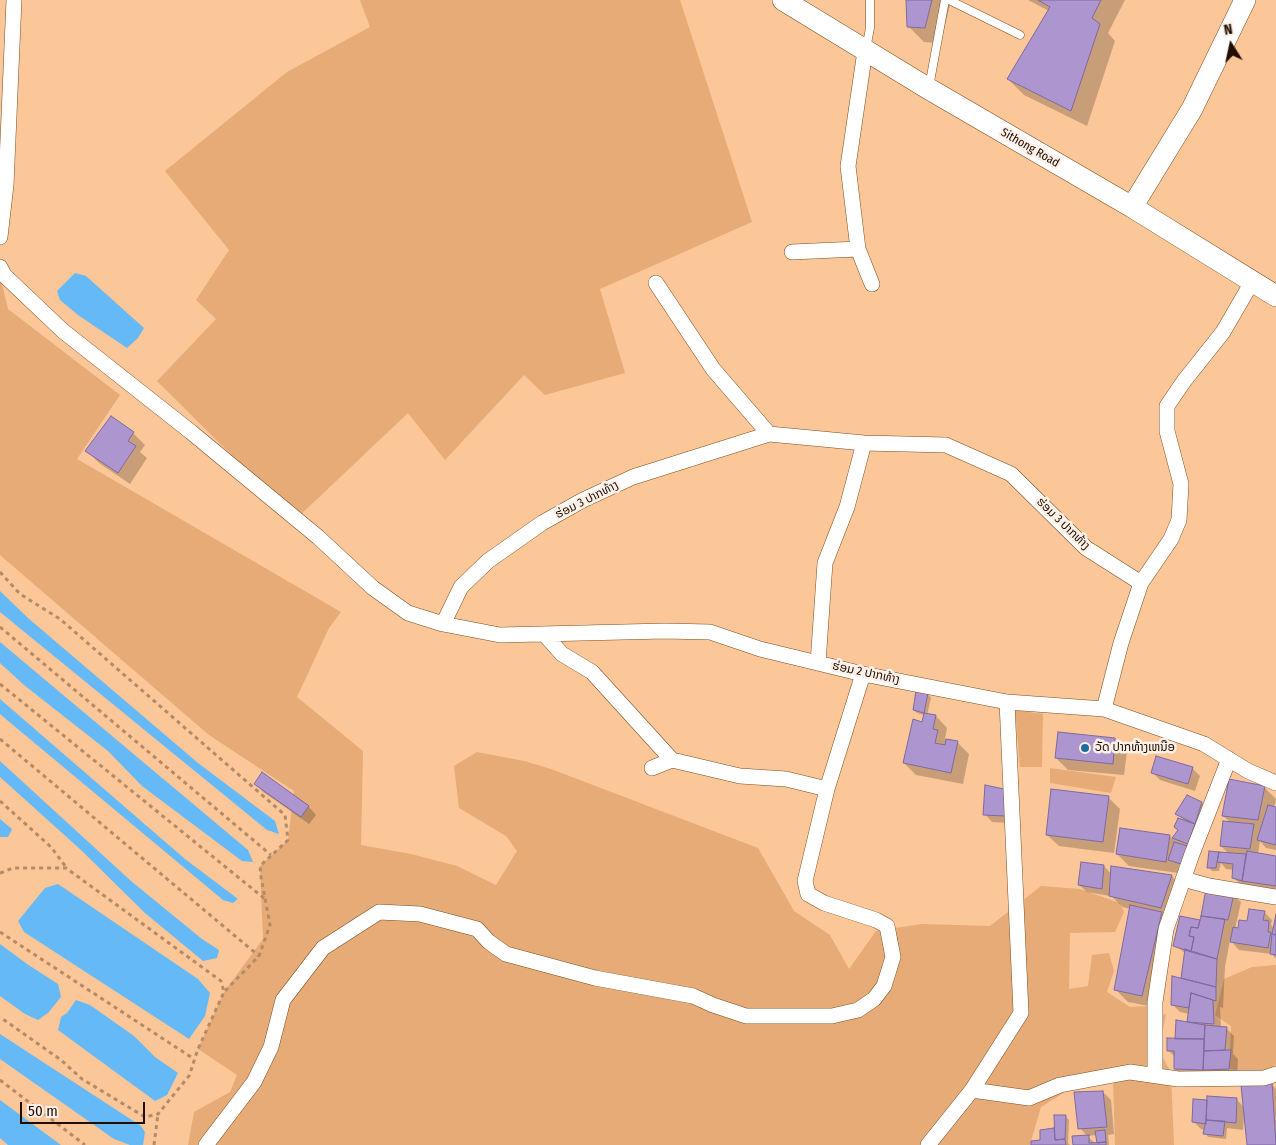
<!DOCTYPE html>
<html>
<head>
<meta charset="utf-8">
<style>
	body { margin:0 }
	#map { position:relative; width:1276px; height:1145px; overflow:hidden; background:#fbc698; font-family:"Fira Sans Condensed",sans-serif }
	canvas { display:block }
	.north { position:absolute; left:1206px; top:20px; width:50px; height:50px; -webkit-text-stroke:4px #fcf1e8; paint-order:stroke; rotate:350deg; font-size:14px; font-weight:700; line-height:20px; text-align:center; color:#210e00 }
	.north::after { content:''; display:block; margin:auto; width:18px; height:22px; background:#210e00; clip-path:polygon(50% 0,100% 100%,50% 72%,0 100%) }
	.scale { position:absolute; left:20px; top:1102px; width:125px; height:22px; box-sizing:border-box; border:2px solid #210e00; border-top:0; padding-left:6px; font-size:15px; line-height:18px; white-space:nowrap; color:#210e00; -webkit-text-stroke:4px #fcf1e8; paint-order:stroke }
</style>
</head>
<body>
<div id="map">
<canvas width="1276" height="1145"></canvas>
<div class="north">N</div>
<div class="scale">50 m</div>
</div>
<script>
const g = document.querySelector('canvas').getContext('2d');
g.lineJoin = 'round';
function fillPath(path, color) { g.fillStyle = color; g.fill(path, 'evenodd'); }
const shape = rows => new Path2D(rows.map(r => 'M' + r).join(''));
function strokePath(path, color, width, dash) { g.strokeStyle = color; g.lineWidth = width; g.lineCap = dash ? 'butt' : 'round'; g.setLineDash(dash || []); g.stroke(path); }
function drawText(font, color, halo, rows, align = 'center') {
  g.font = font + ' "Fira Sans Condensed","Noto Sans Lao",sans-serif'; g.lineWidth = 5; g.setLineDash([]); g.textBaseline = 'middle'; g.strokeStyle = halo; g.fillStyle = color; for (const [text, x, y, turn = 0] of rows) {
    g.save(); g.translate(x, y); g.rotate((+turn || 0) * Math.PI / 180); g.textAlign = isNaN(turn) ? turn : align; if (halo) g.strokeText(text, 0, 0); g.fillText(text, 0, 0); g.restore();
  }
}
const green = shape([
	[360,0,680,0,752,222,600,289,625,373,545,395,524,375,445,460,408,413,296,519,157,381,216,319,196,300,229,250,165,171,287,72,370,27],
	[0,276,8,309,120,395,77,459,341,612,329,628,297,697,363,751,361,845,411,854,457,866,496,885,517,851,506,836,459,808,454,766,477,752,524,761,551,769,758,848,794,911,830,935,849,969,876,931,922,924,990,926,1041,886,1080,889,1120,903,1124,912,1115,932,1070,933,1069,989,1088,986,1092,955,1109,953,1114,971,1107,992,1130,1007,1147,1006,1166,1015,1159,1050,1171,1073,1174,1145,1115,1145,1113,1078,1073,1087,1041,1107,1031,1141,1031,1145,188,1145,194,1112,230,1092,237,1075,198,1049,224,992,263,939,260,866,288,840,294,791,209,735,0,555],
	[1015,710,1043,714,1042,767,1020,767],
	[1050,768,1116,777,1111,793,1050,783],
	[1276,965,1276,1065,1264,1070,1238,1070,1229,1069,1231,1026,1215,1015,1224,979,1252,967]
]);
const water = shape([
	[75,273,86,276,144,328,138,338,127,348,78,315,60,300,57,291],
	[0,591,28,618,198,763,275,821,279,834,267,830,0,612],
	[0,642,248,850,253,862,242,861,142,786,108,751,24,685,0,663],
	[0,699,185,859,238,899,233,903,223,900,7,720,0,714],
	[0,761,131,881,202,939,219,950,217,958,203,961,145,913,81,850,0,777],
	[0,819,12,829,8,837,0,837],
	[58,884,198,979,210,993,205,1016,189,1039,24,932,18,921,45,888],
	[0,944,27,964,58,984,61,997,48,1013,38,1020,25,1014,0,996],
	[76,1000,90,1005,134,1036,155,1057,178,1073,167,1095,155,1101,58,1030,61,1017,67,1013],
	[0,1034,141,1126,145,1132,143,1145,130,1145,114,1139,0,1059],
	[0,1100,61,1145,8,1145,0,1138]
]);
const shadow = shape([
	[907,0,951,0,941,43,924,42,908,26],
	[1028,0,1125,0,1108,33,1115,41,1087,126,1024,95,1008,79,1049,11],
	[133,433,145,445,140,452,147,458,130,484,99,463,87,451],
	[917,692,928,694,931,698,927,715,936,716,947,728,945,739,957,742,969,754,963,784,916,775,904,763,923,723,924,715,917,713,914,710],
	[1115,739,1127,751,1124,775,1068,770,1056,758],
	[1192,768,1200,776,1195,791,1160,780,1152,772],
	[263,774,309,807,316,815,309,824,263,792,256,784],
	[986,786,1012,823,992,822,985,814],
	[1264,787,1276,799,1274,808,1276,808,1276,850,1266,848,1260,841,1258,854,1276,857,1276,891,1241,885,1233,877,1234,870,1226,869,1221,863,1219,871,1212,871,1208,867,1229,854,1221,846,1230,822,1223,816],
	[1108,797,1120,809,1114,853,1059,846,1047,835],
	[1202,803,1209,810,1185,867,1179,865,1178,873,1129,866,1117,854,1169,836,1173,839,1185,821,1177,813],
	[1104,866,1112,875,1113,868,1172,876,1184,888,1154,1007,1128,1002,1116,990,1130,909,1123,907,1110,895,1110,896,1087,892,1079,885],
	[1233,895,1241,902,1235,929,1239,929,1264,912,1272,920,1271,925,1275,929,1276,921,1276,959,1272,954,1239,950,1230,940,1225,967,1223,1008,1220,1007,1221,1028,1226,1028,1234,1036,1233,1054,1238,1059,1237,1076,1182,1076,1175,1069,1175,1057,1168,1050,1188,1023,1189,1014,1180,1012,1172,1004,1182,979,1186,954,1175,945],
	[1271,1084,1276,1089,1276,1145,1248,1145,1245,1118,1244,1118,1243,1130,1227,1128,1226,1139,1208,1137,1205,1133,1205,1130,1201,1129,1193,1121,1236,1099,1244,1107],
	[1103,1092,1111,1100,1114,1134,1108,1135,1109,1145,1074,1145,1088,1137,1096,1144,1100,1144,1097,1135,1087,1136,1080,1128],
	[1065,1116,1069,1120,1068,1143,1070,1145,1032,1145,1042,1141,1053,1130,1056,1132]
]);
const building = shape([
	[906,0,932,0,925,28,907,27,906,0],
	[1038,0,1101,0,1092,18,1100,24,1071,111,1007,79,1050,7,1038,0],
	[111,416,134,432,128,441,136,446,118,473,85,451,111,416],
	[916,691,928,693,924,713,913,710,916,691],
	[924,713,936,715,933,729,938,730,935,743,945,745,946,739,958,741,951,773,903,763,913,719,922,722,924,713],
	[1058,732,1115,738,1113,764,1055,758,1058,732],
	[1156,756,1193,767,1188,784,1151,773,1156,756],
	[262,772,309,806,301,817,254,784,262,772],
	[1229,779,1265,786,1258,820,1222,816,1229,779],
	[985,785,1004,789,1005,816,983,815,985,785],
	[1051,789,1109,796,1103,842,1046,835,1051,789],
	[1187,795,1202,802,1195,824,1175,814,1187,795],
	[1268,805,1276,807,1276,845,1257,840,1268,805],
	[1178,818,1195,824,1188,844,1172,838,1178,830,1174,827,1178,818],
	[1223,821,1254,824,1250,849,1220,846,1223,821],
	[1120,828,1170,835,1166,862,1116,854,1120,828],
	[1174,842,1188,846,1181,864,1168,860,1174,842],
	[1209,851,1219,852,1216,868,1207,868,1209,851],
	[1247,851,1276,856,1276,886,1242,881,1247,851],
	[1219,852,1246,854,1242,881,1232,878,1233,864,1217,862,1219,852],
	[1081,862,1104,865,1102,889,1078,885,1081,862],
	[1111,866,1172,875,1161,908,1109,896,1111,866],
	[1206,889,1234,894,1228,920,1201,916,1206,889],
	[1130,905,1162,912,1142,996,1114,990,1130,905],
	[1249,909,1265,911,1263,920,1269,921,1268,932,1271,932,1268,948,1230,942,1233,927,1238,928,1239,920,1247,921,1249,909],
	[1276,914,1276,935,1272,934,1276,914],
	[1180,916,1200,920,1198,928,1191,927,1189,936,1194,937,1191,952,1173,946,1180,916],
	[1201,916,1225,919,1217,959,1191,952,1194,937,1189,936,1191,927,1198,928,1201,916],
	[1272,934,1276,935,1276,955,1270,954,1272,934],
	[1185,949,1217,959,1216,987,1181,978,1185,949],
	[1172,976,1216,987,1216,1001,1191,993,1189,1008,1171,1005,1172,976],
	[1191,993,1213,1000,1214,1024,1187,1022,1191,993],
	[1176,1020,1205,1025,1204,1039,1175,1039,1176,1020],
	[1205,1025,1227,1027,1225,1050,1204,1051,1205,1025],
	[1167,1038,1204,1039,1203,1070,1174,1069,1174,1051,1167,1051,1167,1038],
	[1231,1050,1229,1069,1203,1070,1204,1051,1231,1050],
	[1272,1082,1276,1145,1247,1145,1241,1085,1272,1082],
	[1103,1091,1107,1127,1078,1129,1074,1092,1103,1091],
	[1207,1096,1237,1098,1236,1123,1206,1120,1207,1096],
	[1193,1099,1207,1100,1206,1124,1192,1122,1193,1099],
	[1054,1115,1066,1115,1065,1139,1055,1140,1054,1115],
	[1206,1120,1225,1121,1223,1136,1203,1134,1206,1120],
	[1054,1128,1055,1140,1065,1139,1066,1145,1031,1145,1031,1141,1040,1140,1040,1130,1054,1128],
	[1105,1130,1106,1142,1097,1143,1095,1131,1105,1130],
	[1089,1135,1089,1143,1106,1142,1106,1145,1073,1145,1072,1136,1089,1135]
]);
const path = shape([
	[0,572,20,594,60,619,285,815,288,840,260,866,261,877,270,925,259,956,224,992],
	[0,627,271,855],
	[0,684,265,899],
	[0,739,259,956],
	[0,801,51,847,66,867],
	[0,873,13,868,66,868,221,981,224,992,198,1049,189,1076,158,1114,145,1117,82,1079,61,1060,0,1017],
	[0,932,194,1059],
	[0,1080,85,1145],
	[154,1145,158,1114]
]);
const lane = shape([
	[949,0,1020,35],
	[866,49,870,28,870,0],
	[929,87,945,0]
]);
const street = shape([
	[865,51,848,166,858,249,872,284],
	[0,237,6,185,14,0],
	[792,252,858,249],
	[0,267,4,275,63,331,191,432,318,537,373,588,408,613,443,624,500,635,665,631,710,632,760,649,863,674,1007,702,1104,709,1204,744,1248,771,1276,783],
	[656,283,713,369,769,434,864,443,946,445,1011,474,1086,548,1141,583],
	[443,624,461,587,488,561,542,523,583,500,633,477,769,434],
	[545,635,562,654,592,672,672,760,740,776,786,779,827,789],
	[818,663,825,563,847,507,864,443],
	[1104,709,1121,643,1141,583,1171,539,1179,520,1181,484,1167,431,1167,406,1184,381,1223,332,1252,282],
	[652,768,672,760],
	[1183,879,1209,886,1276,897],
	[1155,1075,1155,1002,1166,929,1192,854,1229,759],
	[972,1090,1029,1098,1060,1085,1130,1072,1178,1079,1264,1078,1276,1074],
	[206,1145,254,1082,271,1047,283,1000,323,948,379,912,420,914,477,929,489,942,506,954,595,978,693,996,713,1005,746,1016,832,1016,858,1010,874,999,884,986,893,957,887,926,876,920,824,903,808,894,805,881,827,789,863,674],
	[928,1145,972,1090,1021,1013,1007,702]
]);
const secondary = shape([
	[783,0,929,89,1132,207,1276,296],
	[1132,207,1192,109,1245,0]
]);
const markers = [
	[1085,748,5,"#1f6d9f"]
];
const streetNames = [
	["Sithong Road",1030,148,30],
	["ຮ່ອມ 3 ປາກທ້າງ",587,500,-27],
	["ຮ່ອມ 3 ປາກທ້າງ",1063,524,44],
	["ຮ່ອມ 2 ປາກທ້າງ",866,673,12]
];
const poiNames = [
	["ວັດ ປາກທ້າງເຫນືອ",1095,748]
];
fillPath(green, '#e6ab77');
fillPath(water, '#65b9f7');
fillPath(shadow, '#0003');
fillPath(building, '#ad96cf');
strokePath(building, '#7e689f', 1);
strokePath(lane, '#7c4e21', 9);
strokePath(street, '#7c4e21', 16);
strokePath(secondary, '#7c4e21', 22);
strokePath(path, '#b48a67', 3, [4, 4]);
strokePath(lane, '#fff', 8);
strokePath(street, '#fff', 15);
strokePath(secondary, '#fff', 21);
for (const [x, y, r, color] of markers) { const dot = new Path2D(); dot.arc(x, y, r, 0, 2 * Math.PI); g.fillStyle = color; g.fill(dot); strokePath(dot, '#fcf1e8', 2); }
drawText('12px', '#210e00', '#fcf1e8', streetNames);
drawText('12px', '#210e00', '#fcf1e8', poiNames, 'left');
</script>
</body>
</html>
